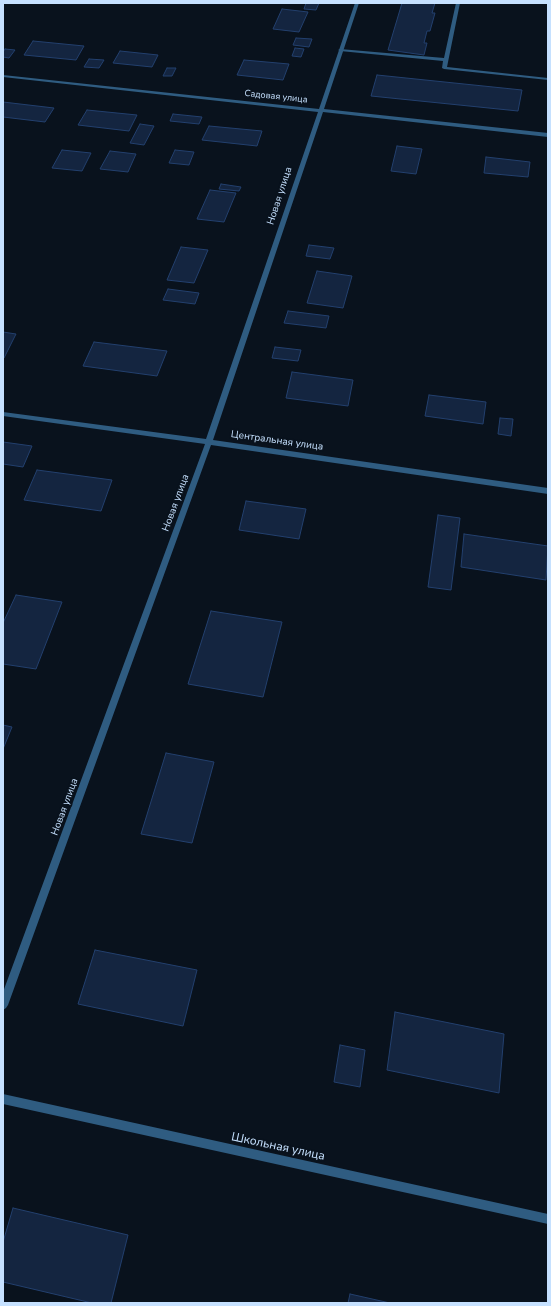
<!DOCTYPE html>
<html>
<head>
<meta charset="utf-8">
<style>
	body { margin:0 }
	#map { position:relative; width:551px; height:1306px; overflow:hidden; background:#09121d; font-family:"Nunito Sans",sans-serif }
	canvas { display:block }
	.frame { position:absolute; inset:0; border:4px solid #c6e1ff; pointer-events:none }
</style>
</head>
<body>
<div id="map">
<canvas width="551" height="1306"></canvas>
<div class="frame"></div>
</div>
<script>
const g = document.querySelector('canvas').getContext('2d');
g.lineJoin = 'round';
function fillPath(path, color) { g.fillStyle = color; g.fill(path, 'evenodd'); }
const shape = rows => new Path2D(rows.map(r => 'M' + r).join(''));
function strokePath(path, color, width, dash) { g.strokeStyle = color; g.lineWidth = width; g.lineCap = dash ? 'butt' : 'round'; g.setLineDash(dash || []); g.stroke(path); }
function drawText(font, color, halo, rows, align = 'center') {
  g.font = font + ' "Nunito Sans",sans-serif'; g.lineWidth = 4; g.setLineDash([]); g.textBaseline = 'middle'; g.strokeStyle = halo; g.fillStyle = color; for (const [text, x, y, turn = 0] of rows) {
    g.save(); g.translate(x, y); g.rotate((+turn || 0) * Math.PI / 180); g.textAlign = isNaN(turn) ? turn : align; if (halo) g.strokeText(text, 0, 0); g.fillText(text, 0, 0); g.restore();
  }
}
const building = shape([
	[306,3,319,3,316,10,304,9,306,3],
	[402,3,435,3,432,13,435,13,430,31,427,31,424,43,427,43,424,55,388,50,402,3],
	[282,9,308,12,299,32,273,29,282,9],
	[296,38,312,39,309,47,293,45,296,38],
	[33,41,84,46,76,60,24,55,33,41],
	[295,48,304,49,301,57,292,56,295,48],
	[5,49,15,50,9,58,3,57,3,52,5,49],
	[120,51,158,55,152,67,113,63,120,51],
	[89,59,104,60,99,68,84,67,89,59],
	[244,60,289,64,283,80,237,75,244,60],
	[167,68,176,68,172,76,163,76,167,68],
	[377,75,522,90,518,111,371,96,377,75],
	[3,102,54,108,45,122,3,117,3,102],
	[87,110,137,115,129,131,78,125,87,110],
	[173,114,202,117,199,124,170,121,173,114],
	[140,124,154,126,144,145,130,143,140,124],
	[209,126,262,131,257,146,202,140,209,126],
	[397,146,422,149,416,174,391,171,397,146],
	[62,150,91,153,82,171,52,168,62,150],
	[175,150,194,152,189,165,169,163,175,150],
	[110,151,136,154,128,172,100,169,110,151],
	[486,157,530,162,528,177,484,173,486,157],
	[221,184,241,187,239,191,219,189,221,184],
	[210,190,236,193,224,222,197,219,210,190],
	[309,245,334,248,330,259,306,256,309,245],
	[181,247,208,250,194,283,167,280,181,247],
	[317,271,352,276,343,308,307,303,317,271],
	[168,289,199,293,195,304,163,300,168,289],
	[288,311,329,316,326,328,284,323,288,311],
	[3,332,16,334,4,358,3,358,3,332],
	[94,342,167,351,157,376,83,366,94,342],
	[275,347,301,350,298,361,272,358,275,347],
	[292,372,353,380,348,406,286,398,292,372],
	[429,395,486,402,483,424,425,416,429,395],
	[500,418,513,419,511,436,498,434,500,418],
	[3,442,32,446,23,467,3,464,3,442],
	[37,470,112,480,101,511,24,500,37,470],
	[246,501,306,509,299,539,239,530,246,501],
	[438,515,460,518,451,590,428,587,438,515],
	[464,534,548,546,546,580,461,567,464,534],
	[16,595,62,602,36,669,3,664,3,623,16,595],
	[211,611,282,622,263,697,188,684,211,611],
	[3,725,12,727,3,749,3,725],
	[166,753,214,762,192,843,141,834,166,753],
	[95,950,197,970,183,1026,78,1004,95,950],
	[395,1012,504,1034,499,1093,387,1070,395,1012],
	[340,1045,365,1050,360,1087,334,1082,340,1045],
	[13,1208,128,1235,111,1303,92,1303,3,1282,3,1242,13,1208],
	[350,1294,390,1303,348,1303,350,1294]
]);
const service = shape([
	[456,3,460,3,447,67,548,78,548,80,444,69,442,68,443,61,340,51,338,50,340,49,444,58,456,3]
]);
const minor = shape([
	[355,3,359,3,324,109,548,133,548,137,323,112,213,440,548,488,548,494,211,445,8,1005,6,1008,3,1010,3,992,205,444,3,416,3,412,206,439,318,112,3,77,3,75,319,109,355,3],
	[3,1094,548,1214,548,1224,3,1104,3,1094]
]);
const farStreetnames = [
	["Садовая улица",276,97,6]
];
const streetNames = [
	["Новая улица",280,196,-72],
	["Центральная улица",277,441,8],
	["Новая улица",176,503,-70],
	["Новая улица",65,807,-70]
];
const nearStreetnames = [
	["Школьная улица",278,1147,12]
];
fillPath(building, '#142540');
strokePath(building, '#23406e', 1);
fillPath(service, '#2f5c81');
fillPath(minor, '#2f5c81');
drawText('9px', '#c6e1ff', '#09121d', farStreetnames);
drawText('10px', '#c6e1ff', '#09121d', streetNames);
drawText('12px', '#c6e1ff', '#09121d', nearStreetnames);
</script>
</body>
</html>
